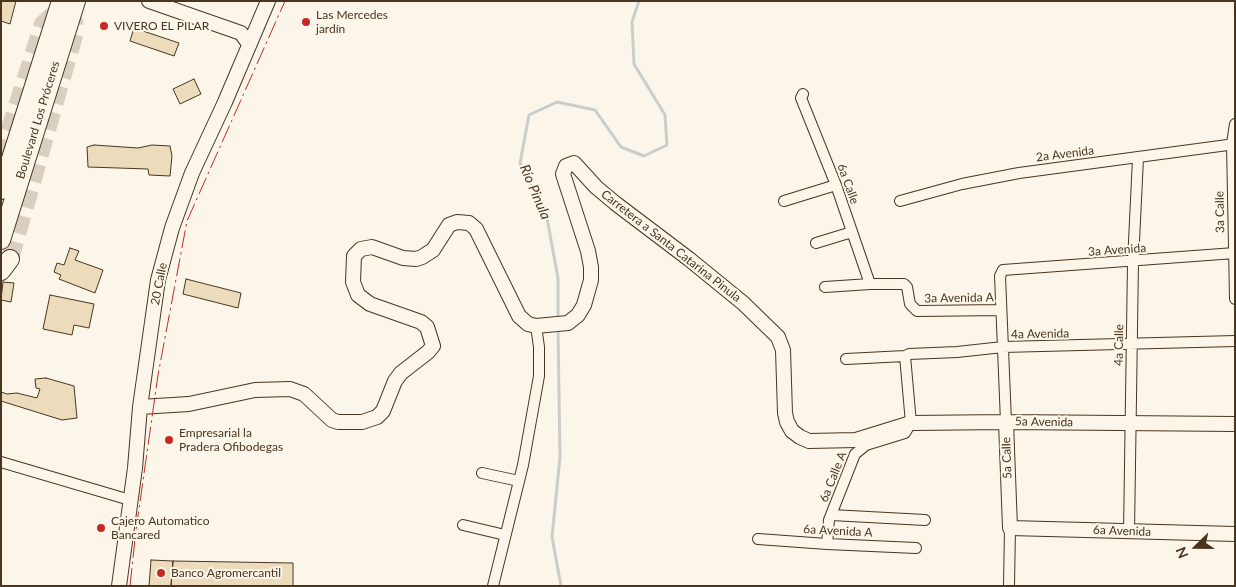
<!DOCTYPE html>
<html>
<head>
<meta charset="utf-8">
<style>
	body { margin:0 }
	#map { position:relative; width:1236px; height:587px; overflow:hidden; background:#fbf6e9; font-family:Lato,sans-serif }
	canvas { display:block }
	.frame { position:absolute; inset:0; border:2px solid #4a3520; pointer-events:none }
	.north { position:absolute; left:1171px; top:522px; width:50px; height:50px; -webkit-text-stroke:4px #fbf6e9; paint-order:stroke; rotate:248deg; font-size:14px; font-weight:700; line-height:20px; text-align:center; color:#4a3520 }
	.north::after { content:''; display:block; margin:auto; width:18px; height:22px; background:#4a3520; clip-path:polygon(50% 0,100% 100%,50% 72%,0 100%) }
</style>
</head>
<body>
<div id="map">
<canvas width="1236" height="587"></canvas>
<div class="frame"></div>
<div class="north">N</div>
</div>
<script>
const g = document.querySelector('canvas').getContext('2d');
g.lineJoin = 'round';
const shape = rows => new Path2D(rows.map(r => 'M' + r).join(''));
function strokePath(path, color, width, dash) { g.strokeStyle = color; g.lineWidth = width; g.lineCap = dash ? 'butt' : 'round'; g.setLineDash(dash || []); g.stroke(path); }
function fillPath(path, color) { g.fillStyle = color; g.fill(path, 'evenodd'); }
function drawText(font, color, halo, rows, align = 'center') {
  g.font = font + ' Lato,sans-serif'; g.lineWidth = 4; g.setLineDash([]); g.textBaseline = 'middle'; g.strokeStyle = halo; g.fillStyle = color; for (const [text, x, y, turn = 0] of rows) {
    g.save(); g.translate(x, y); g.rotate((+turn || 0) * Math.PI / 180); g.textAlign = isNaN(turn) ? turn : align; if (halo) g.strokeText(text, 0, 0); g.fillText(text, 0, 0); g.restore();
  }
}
const stream = shape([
	[558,321,558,278,547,218,520,163,529,115,557,102,595,110,621,147,644,156,667,145,665,115,634,64,632,22,639,1],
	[558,328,560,457,552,537,561,586]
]);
const building = shape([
	[1,1,16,1,10,24,1,21,1,1],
	[134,28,179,43,174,56,130,41,134,28],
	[194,79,201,94,180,104,173,89,194,79],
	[94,145,138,148,152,145,170,146,172,156,170,176,149,175,148,169,88,167,87,147,94,145],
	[70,248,79,251,75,260,103,270,95,293,59,279,61,275,54,272,57,263,64,265,70,248],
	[186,279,241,293,238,308,183,294,186,279],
	[3,282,14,283,11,302,1,300,3,282],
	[50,295,94,304,89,328,74,325,72,335,43,329,50,295],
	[46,378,74,386,77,418,62,420,1,401,1,392,7,394,17,393,37,398,40,389,36,388,35,379,46,378],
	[151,560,173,561,171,586,149,586,151,560],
	[173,561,293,563,293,586,171,586,173,561]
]);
const highwayTunnel = shape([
	[1,157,43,24,52,16,57,14,71,18,74,21,75,32,10,259]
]);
const street = shape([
	[803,94,801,98,836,185,870,284],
	[1235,124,1232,144,1235,299],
	[784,201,836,185],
	[900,201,962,184,1019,173,1235,144],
	[816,243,852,232],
	[825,287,870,284,904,284,907,287,910,304,917,311,1001,310],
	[846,359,905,356,909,354,957,352,1003,347,1235,341],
	[1006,422,1000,276,1003,270,1235,253],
	[1,462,130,500],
	[482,473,519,481],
	[831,515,925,520],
	[463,525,505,535],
	[1129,532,1133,262,1138,158],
	[758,539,827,544,916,548],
	[827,544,829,520,855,454,866,445,905,433,911,423,905,356],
	[493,586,523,465,539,376,539,347,536,326],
	[1009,586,1010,528]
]);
const secondary = shape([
	[149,1,241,33,249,44],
	[140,407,189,404,255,390,290,389,304,394,332,420,338,422,362,422,377,417,383,411,395,381,401,373,428,352,433,346,427,327,421,322,370,304,358,295,353,282,354,256,361,249,372,247,403,258,416,259,422,257,433,250,449,225,457,222,469,223,476,229,519,316,528,324,536,326,568,323,578,315,584,305,591,280,591,267,588,251,563,174,566,166,574,163,596,187,615,203,689,259,743,303,778,337,783,350,785,413,787,422,792,431,800,437,809,441,856,440,911,423,1006,422,1235,424],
	[1006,422,1010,528,1235,534],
	[119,586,135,468,140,407,158,280,172,228,192,173,225,102,268,1]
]);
const highway = shape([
	[1,190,61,1],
	[1,240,76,1],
	[1,271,10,259]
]);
const power = shape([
	[130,586,136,530,158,375,187,221,285,1]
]);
const markers = [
	[306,22,5,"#c62828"],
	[104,26,5,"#c62828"],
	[169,440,5,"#c62828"],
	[101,528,5,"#c62828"],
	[161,573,5,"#c62828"]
];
const poiNames = [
	["Las Mercedes",316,15],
	["jardín",316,29],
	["VIVERO EL PILAR",114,26],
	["Empresarial la",179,433],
	["Pradera Ofibodegas",179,447],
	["Cajero Automatico",111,521],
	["Bancared",111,535],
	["Banco Agromercantil",171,573]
];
const streetNames = [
	["Boulevard Los Próceres",38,120,-73],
	["2a Avenida",1065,154,-7],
	["6a Calle",848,184,70],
	["3a Calle",1220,212,-91],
	["Carretera a Santa Catarina Pinula",671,246,38],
	["3a Avenida",1117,250,-4],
	["20 Calle",159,284,-79],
	["3a Avenida A",959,298,-1],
	["4a Avenida",1040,334,-1],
	["4a Calle",1119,345,-89],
	["5a Avenida",1044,422,1],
	["5a Calle",1007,458,-92],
	["6a Calle A",833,477,-68],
	["6a Avenida A",838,531,3],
	["6a Avenida",1122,531,2]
];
const waterNames = [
	["Río Pinula",535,192,67]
];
strokePath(stream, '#c9cecd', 3);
fillPath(building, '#ecdcbc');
strokePath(building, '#4a3520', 1);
strokePath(highwayTunnel, '#d8cfc1', 18, [18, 9]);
strokePath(street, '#4a3520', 12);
strokePath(secondary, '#4a3520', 16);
strokePath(highway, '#4a3520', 20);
strokePath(street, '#fbf6e9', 10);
strokePath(secondary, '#fbf6e9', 14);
strokePath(highway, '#fbf6e9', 18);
strokePath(power, '#c62828', 1, [18, 4, 2.5, 4]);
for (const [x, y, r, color] of markers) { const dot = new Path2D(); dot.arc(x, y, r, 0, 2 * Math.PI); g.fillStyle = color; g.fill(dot); strokePath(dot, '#fbf6e9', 2); }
drawText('12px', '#4a3520', '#fbf6e9', poiNames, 'left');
drawText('12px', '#4a3520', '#fbf6e9', streetNames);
drawText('italic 14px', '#4a3520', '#fbf6e9', waterNames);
</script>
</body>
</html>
